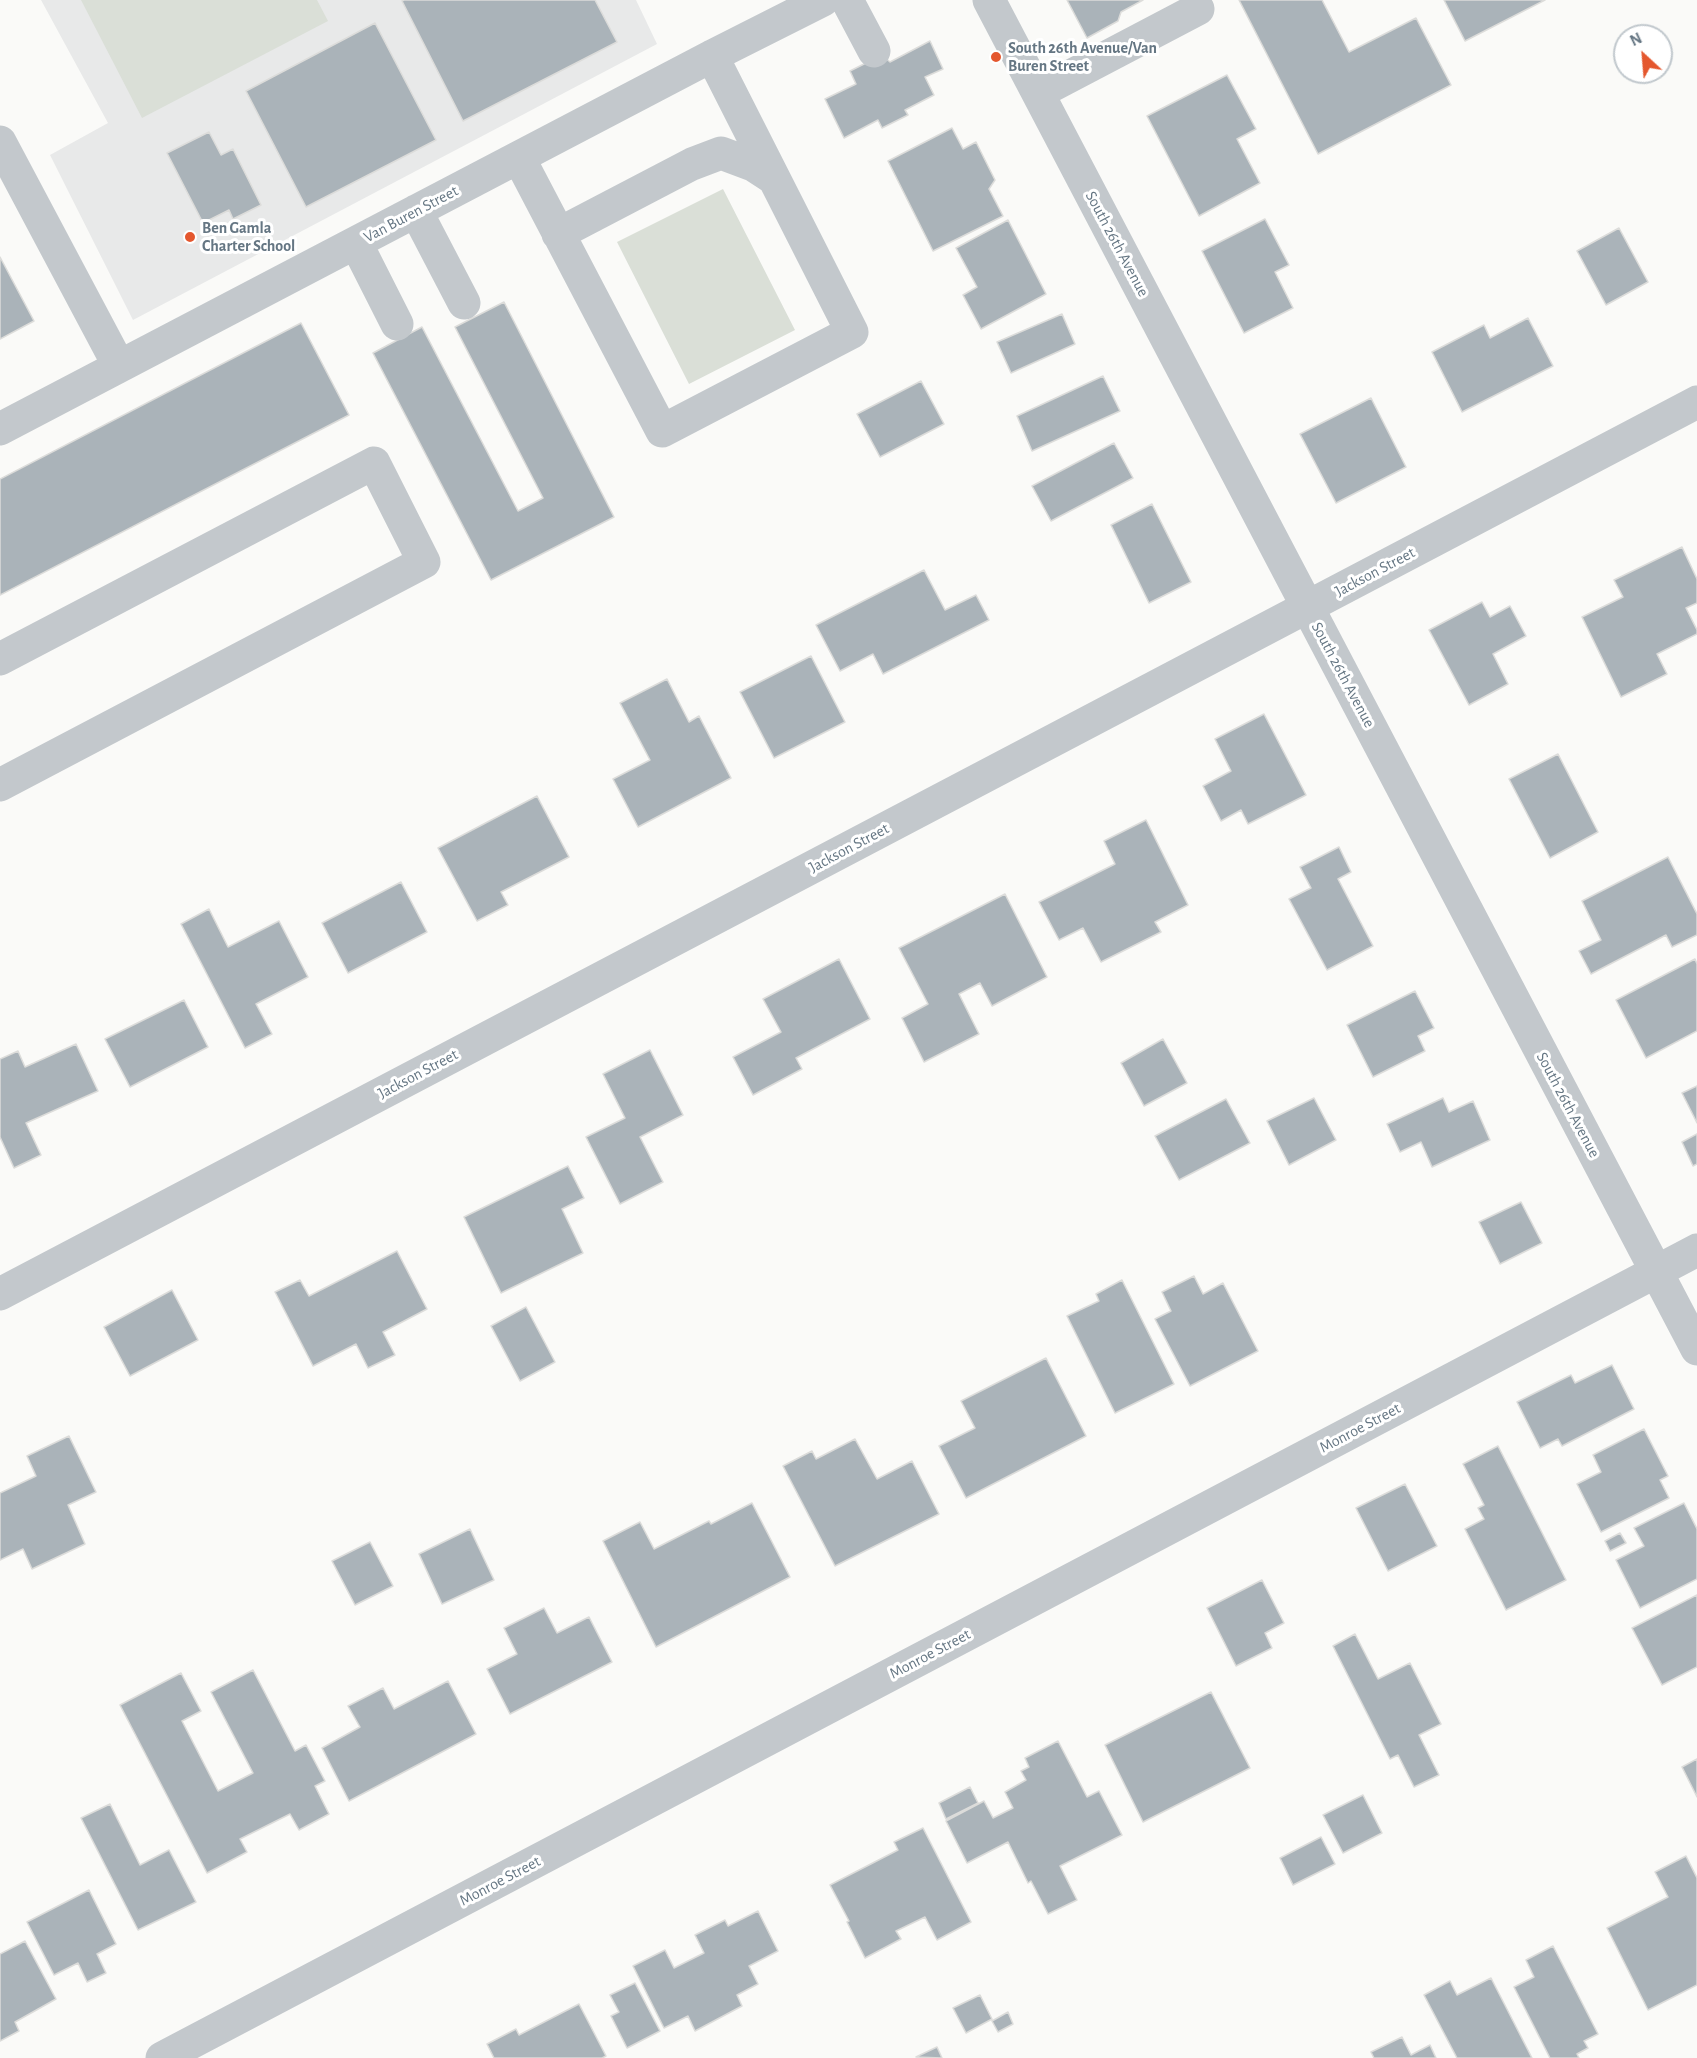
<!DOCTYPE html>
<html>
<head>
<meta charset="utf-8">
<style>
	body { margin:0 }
	#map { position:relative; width:1697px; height:2058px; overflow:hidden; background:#fafaf8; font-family:"Alegreya Sans",sans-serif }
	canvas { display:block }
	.north { position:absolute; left:1613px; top:24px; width:60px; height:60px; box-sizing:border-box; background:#fff; border:2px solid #c1c8cd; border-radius:50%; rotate:334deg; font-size:16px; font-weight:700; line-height:24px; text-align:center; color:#657683 }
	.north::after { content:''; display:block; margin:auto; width:21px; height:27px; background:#e4572e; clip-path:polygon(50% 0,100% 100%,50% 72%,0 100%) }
</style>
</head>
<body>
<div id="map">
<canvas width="1697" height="2058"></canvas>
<div class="north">N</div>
</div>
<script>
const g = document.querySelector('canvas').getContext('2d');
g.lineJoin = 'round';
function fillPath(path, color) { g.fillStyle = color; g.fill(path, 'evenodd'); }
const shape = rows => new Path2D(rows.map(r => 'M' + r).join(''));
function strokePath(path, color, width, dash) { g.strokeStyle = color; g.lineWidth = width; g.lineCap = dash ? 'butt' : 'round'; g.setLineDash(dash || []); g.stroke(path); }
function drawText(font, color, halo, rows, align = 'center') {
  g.font = font + ' "Alegreya Sans",sans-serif'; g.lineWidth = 6; g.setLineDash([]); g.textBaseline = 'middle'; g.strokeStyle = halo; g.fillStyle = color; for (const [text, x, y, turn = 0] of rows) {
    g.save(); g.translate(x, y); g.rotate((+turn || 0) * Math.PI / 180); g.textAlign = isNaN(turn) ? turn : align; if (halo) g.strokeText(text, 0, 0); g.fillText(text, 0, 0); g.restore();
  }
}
const built = shape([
	[41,0,636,0,657,44,133,320,50,155,108,123]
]);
const green = shape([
	[81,0,317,0,328,21,142,118],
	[723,189,795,330,689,384,617,242]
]);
const building = shape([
	[404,0,595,0,617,42,463,121,402,1,404,0],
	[1067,0,1143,0,1121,12,1118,21,1087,38,1067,0],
	[1239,0,1322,0,1349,52,1416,18,1451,85,1318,154,1239,0],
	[1444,0,1545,0,1465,41,1444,0],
	[375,23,436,140,306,207,246,91,375,23],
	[930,41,943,69,925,77,934,95,905,110,908,115,882,128,878,120,844,138,825,99,856,84,850,71,882,55,890,62,930,41],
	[1227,75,1256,129,1237,139,1260,183,1199,216,1147,116,1227,75],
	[952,128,963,149,976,142,995,180,989,189,1003,216,933,251,888,161,952,128],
	[209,132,221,155,233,149,261,205,233,219,229,210,203,223,167,153,209,132],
	[1265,219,1289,265,1275,272,1293,308,1244,333,1202,251,1265,219],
	[1008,220,1046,294,981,329,963,295,977,287,956,248,1008,220],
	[1619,228,1648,282,1606,305,1577,251,1619,228],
	[0,257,34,321,0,339,0,257],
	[504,302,614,517,491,580,373,353,422,327,518,511,543,498,455,327,504,302],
	[1062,314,1075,344,1011,373,997,342,1062,314],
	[1528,318,1553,366,1462,412,1432,352,1484,325,1490,338,1528,318],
	[301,323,349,415,0,595,0,479,301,323],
	[1103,376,1120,411,1032,451,1017,416,1103,376],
	[921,381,944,424,880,457,857,414,921,381],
	[1371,398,1406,467,1336,503,1300,434,1371,398],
	[1114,443,1133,478,1051,521,1032,486,1114,443],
	[1152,504,1191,582,1149,603,1111,525,1152,504],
	[1682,547,1697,579,1697,603,1686,608,1697,630,1697,634,1657,654,1667,674,1621,697,1582,617,1623,597,1614,580,1682,547],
	[924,570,945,610,976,595,989,620,883,674,873,654,840,671,816,625,924,570],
	[1482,602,1490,617,1510,606,1526,636,1493,654,1508,684,1469,705,1429,630,1482,602],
	[811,656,845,722,774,758,740,692,811,656],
	[667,679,689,722,699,716,731,778,638,827,613,779,650,760,620,703,667,679],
	[1264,714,1306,795,1248,824,1241,810,1221,821,1203,786,1231,771,1215,739,1264,714],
	[1558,754,1598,832,1550,858,1509,779,1558,754],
	[537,796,569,857,501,892,508,905,477,921,438,848,537,796],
	[1146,820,1188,905,1155,922,1161,932,1101,962,1083,928,1059,940,1039,902,1115,864,1104,841,1146,820],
	[1339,847,1351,872,1338,879,1373,946,1327,970,1289,899,1311,888,1300,867,1339,847],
	[1668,857,1697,914,1697,935,1672,947,1666,935,1591,974,1579,951,1601,940,1582,901,1668,857],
	[401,882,427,932,348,973,322,923,401,882],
	[1005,894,1047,977,992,1006,980,983,959,994,979,1034,924,1062,902,1018,928,1004,899,948,1005,894],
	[209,909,228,947,279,921,308,977,256,1004,272,1034,245,1048,181,924,209,909],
	[839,959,870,1019,796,1058,802,1069,753,1095,733,1057,781,1032,763,999,839,959],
	[1695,959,1697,964,1697,1031,1646,1058,1616,1000,1695,959],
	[1415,991,1434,1028,1418,1036,1425,1051,1373,1077,1347,1025,1415,991],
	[184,1000,208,1047,130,1087,105,1039,184,1000],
	[1163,1039,1187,1083,1144,1106,1121,1063,1163,1039],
	[76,1044,98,1091,26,1123,41,1155,14,1168,0,1137,0,1059,18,1051,25,1067,76,1044],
	[650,1050,683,1115,640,1137,663,1182,620,1204,586,1137,625,1118,603,1074,650,1050],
	[1697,1086,1697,1123,1682,1093,1697,1086],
	[1314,1098,1336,1140,1289,1165,1267,1121,1314,1098],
	[1443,1098,1449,1112,1473,1101,1490,1140,1432,1167,1421,1142,1400,1152,1387,1124,1443,1098],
	[1226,1099,1250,1143,1179,1180,1155,1136,1226,1099],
	[1697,1134,1697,1164,1693,1166,1682,1142,1697,1134],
	[568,1166,584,1198,562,1209,583,1253,501,1293,464,1217,568,1166],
	[1521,1202,1542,1243,1500,1264,1479,1222,1521,1202],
	[397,1251,427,1309,383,1332,395,1355,368,1368,356,1344,313,1366,275,1292,300,1280,309,1296,397,1251],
	[1194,1276,1203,1294,1223,1283,1258,1351,1190,1386,1155,1319,1171,1311,1162,1292,1194,1276],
	[1122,1280,1174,1384,1115,1413,1067,1316,1099,1301,1096,1294,1122,1280],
	[172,1290,198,1340,130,1376,104,1327,172,1290],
	[526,1307,555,1362,520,1381,491,1326,526,1307],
	[1046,1358,1086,1436,966,1498,939,1446,975,1428,961,1401,1046,1358],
	[1612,1365,1634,1409,1562,1446,1558,1439,1540,1448,1517,1402,1571,1375,1575,1383,1612,1365],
	[1644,1429,1668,1476,1660,1480,1669,1498,1601,1532,1577,1484,1601,1472,1593,1455,1644,1429],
	[69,1436,96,1492,68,1505,85,1544,32,1569,23,1549,0,1560,0,1493,36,1476,27,1456,69,1436],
	[855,1439,877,1479,912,1461,939,1514,835,1566,783,1466,812,1451,816,1459,855,1439],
	[1498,1446,1566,1580,1506,1610,1465,1529,1484,1519,1478,1508,1484,1505,1463,1464,1498,1446],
	[1405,1484,1437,1546,1388,1571,1356,1508,1405,1484],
	[752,1503,790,1577,656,1647,603,1541,640,1522,654,1549,709,1521,711,1524,752,1503],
	[1684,1503,1697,1529,1697,1579,1640,1608,1616,1560,1644,1546,1634,1528,1684,1503],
	[470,1529,494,1580,442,1604,419,1554,470,1529],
	[1620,1533,1626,1543,1610,1551,1605,1541,1620,1533],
	[370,1542,393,1586,355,1605,332,1561,370,1542],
	[1262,1580,1284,1623,1265,1633,1272,1648,1236,1666,1207,1608,1262,1580],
	[1697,1595,1697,1667,1662,1685,1632,1628,1697,1595],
	[544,1608,557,1633,589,1617,612,1662,510,1714,487,1669,517,1654,504,1628,544,1608],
	[1355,1634,1378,1679,1410,1663,1441,1724,1419,1735,1439,1775,1414,1787,1398,1755,1390,1759,1333,1646,1355,1634],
	[253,1670,295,1751,306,1745,325,1781,315,1786,329,1814,299,1830,290,1814,240,1839,247,1852,207,1873,120,1705,181,1673,201,1711,182,1721,218,1791,253,1773,211,1692,253,1670],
	[448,1681,476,1734,349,1801,322,1748,360,1727,348,1706,383,1688,394,1709,448,1681],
	[1211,1692,1250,1768,1143,1822,1105,1745,1211,1692],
	[1058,1741,1087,1797,1099,1791,1122,1835,1060,1866,1077,1900,1048,1914,1031,1881,1028,1883,1008,1842,967,1863,946,1821,984,1801,993,1818,1013,1808,1005,1792,1026,1780,1021,1771,1029,1767,1025,1758,1058,1741],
	[1697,1759,1697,1797,1682,1767,1697,1759],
	[970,1787,978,1803,946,1819,939,1803,970,1787],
	[1363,1795,1382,1833,1343,1853,1323,1815,1363,1795],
	[110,1804,140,1865,169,1850,196,1902,138,1930,81,1818,110,1804],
	[923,1828,971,1922,937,1940,925,1917,896,1931,901,1939,865,1958,847,1922,849,1921,830,1885,898,1850,894,1842,923,1828],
	[1321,1837,1335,1864,1293,1885,1280,1858,1321,1837],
	[1686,1856,1697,1878,1697,1985,1648,2010,1607,1928,1668,1897,1655,1872,1686,1856],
	[89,1890,116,1944,97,1954,106,1973,87,1982,78,1963,54,1975,27,1922,89,1890],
	[758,1911,778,1951,749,1966,758,1984,737,1995,742,2006,695,2031,688,2016,664,2028,633,1966,665,1950,674,1968,704,1953,695,1935,725,1920,728,1926,758,1911],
	[25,1941,56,1999,15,2022,19,2031,0,2041,0,1954,25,1941],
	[1553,1946,1598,2034,1584,2041,1588,2048,1577,2054,1579,2058,1550,2058,1514,1987,1534,1977,1526,1960,1553,1946],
	[1491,1978,1532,2058,1457,2058,1424,1995,1450,1981,1457,1995,1491,1978],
	[635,1983,660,2031,627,2048,611,2016,619,2012,610,1995,635,1983],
	[980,1995,992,2019,966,2033,953,2008,980,1995],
	[579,2004,606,2056,602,2058,494,2058,487,2044,516,2029,519,2035,579,2004],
	[1008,2012,1013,2024,998,2032,992,2021,1008,2012],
	[1402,2037,1411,2055,1430,2045,1436,2058,1374,2058,1371,2052,1402,2037],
	[937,2047,942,2058,916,2057,937,2047]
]);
const minor = shape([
	[847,0,874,51],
	[989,0,1697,1349],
	[1038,93,1198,9],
	[0,142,119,366],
	[519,158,662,431,852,332,712,56],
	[416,211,464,303],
	[558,234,692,164,721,153,753,165,773,178],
	[356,243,397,324],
	[0,429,712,56,823,0],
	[0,659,374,463,424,562,0,785],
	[0,1294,1697,402],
	[162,2058,1697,1250]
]);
const markers = [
	[996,57,6,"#e4572e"],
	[190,237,6,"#e4572e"]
];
const poiNames = [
	["South 26th Avenue/Van",1008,48],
	["Buren Street",1008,66],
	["Ben Gamla",202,228],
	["Charter School",202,246]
];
const streetNames = [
	["Van Buren Street",411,214,-28],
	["South 26th Avenue",1117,244,62],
	["Jackson Street",1375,572,-28],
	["South 26th Avenue",1343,675,62],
	["Jackson Street",849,848,-28],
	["Jackson Street",418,1074,-28],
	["South 26th Avenue",1568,1105,62],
	["Monroe Street",1360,1428,-28],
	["Monroe Street",930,1654,-28],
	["Monroe Street",500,1881,-28]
];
fillPath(built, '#e8e9e9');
fillPath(green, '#dadfd7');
fillPath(building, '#aab3b9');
strokePath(building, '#dcdcda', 1.5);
strokePath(minor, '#c3c8cc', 33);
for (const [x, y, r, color] of markers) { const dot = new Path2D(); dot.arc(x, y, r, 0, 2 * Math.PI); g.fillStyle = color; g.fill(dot); strokePath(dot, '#fff', 2); }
drawText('bold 16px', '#657683', '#fff', poiNames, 'left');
drawText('16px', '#657683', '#fff', streetNames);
</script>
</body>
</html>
